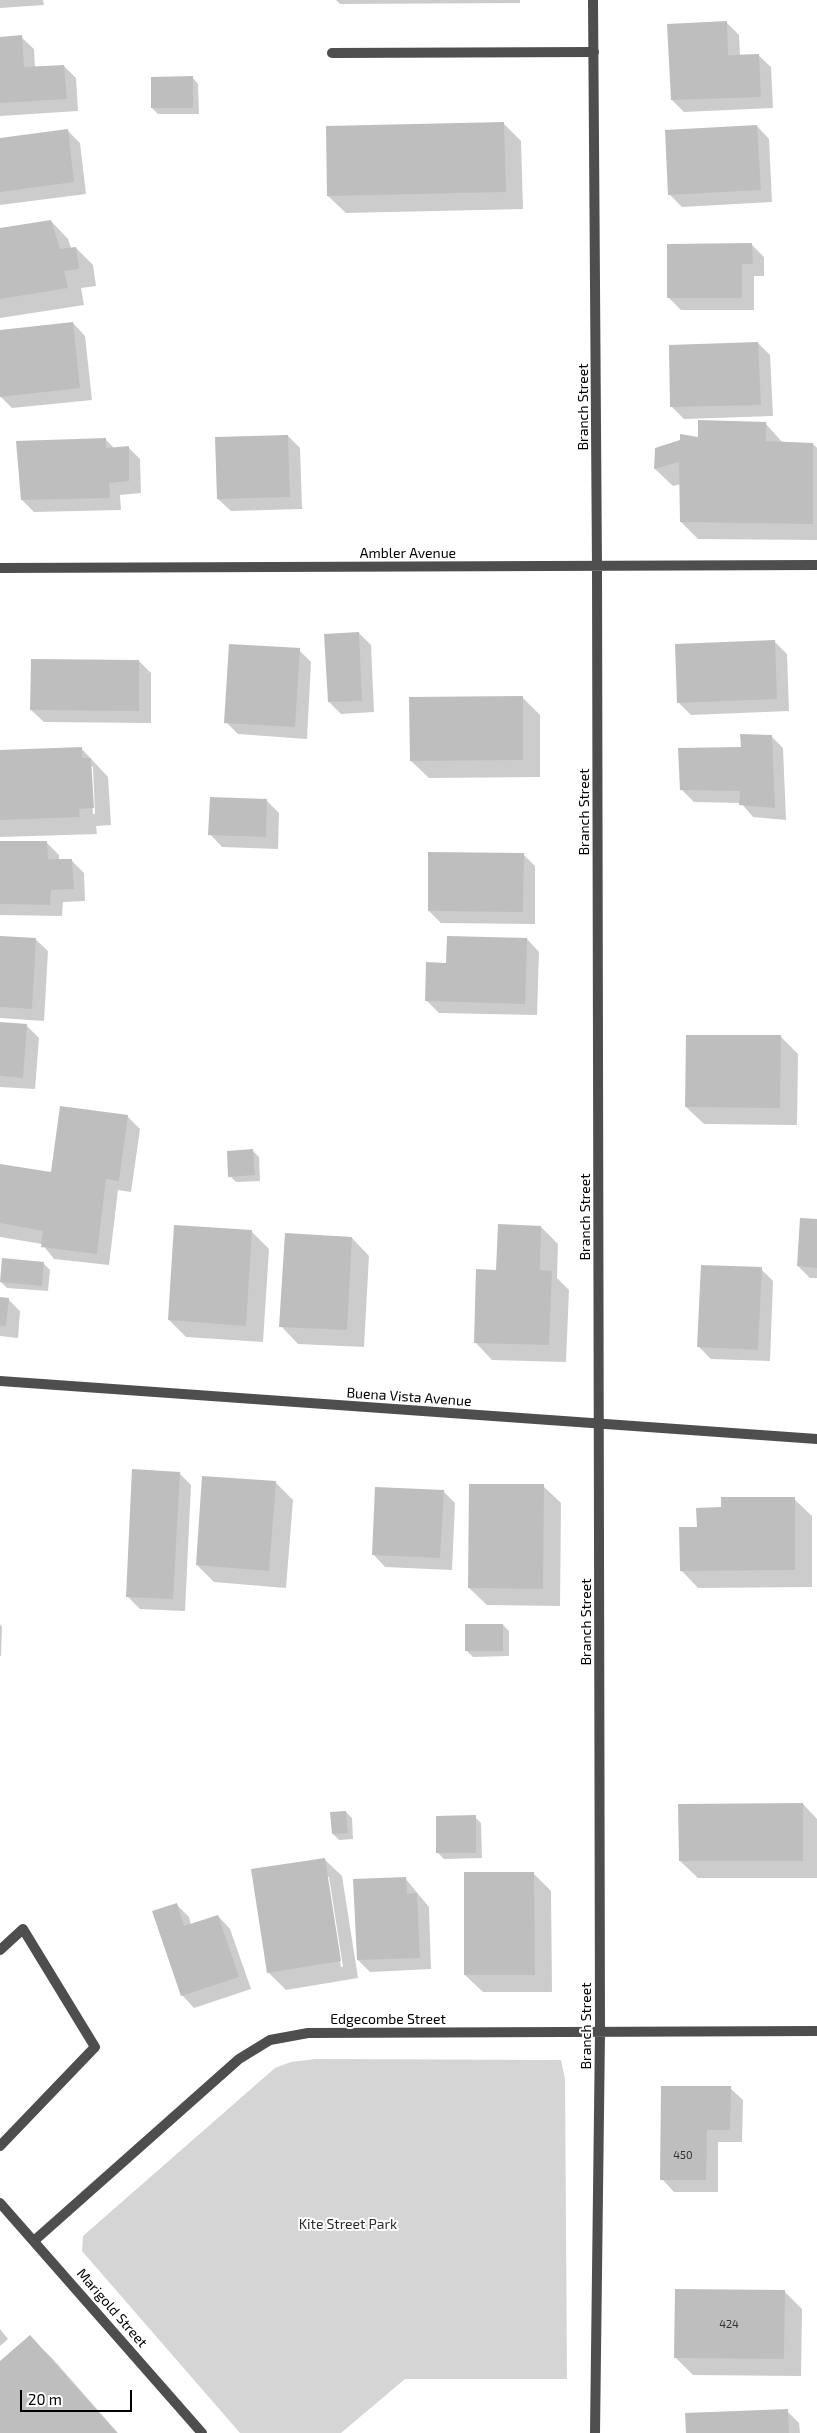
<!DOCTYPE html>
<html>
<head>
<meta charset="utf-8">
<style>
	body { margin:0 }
	#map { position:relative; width:817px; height:2433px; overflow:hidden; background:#fff; font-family:"Exo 2",sans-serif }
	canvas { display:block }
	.scale { position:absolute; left:20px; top:2390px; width:112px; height:22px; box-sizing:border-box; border:2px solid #000; border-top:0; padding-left:6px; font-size:15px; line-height:18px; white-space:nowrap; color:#000; -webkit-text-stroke:4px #fff; paint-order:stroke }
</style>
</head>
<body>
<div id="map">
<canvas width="817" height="2433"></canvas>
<div class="scale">20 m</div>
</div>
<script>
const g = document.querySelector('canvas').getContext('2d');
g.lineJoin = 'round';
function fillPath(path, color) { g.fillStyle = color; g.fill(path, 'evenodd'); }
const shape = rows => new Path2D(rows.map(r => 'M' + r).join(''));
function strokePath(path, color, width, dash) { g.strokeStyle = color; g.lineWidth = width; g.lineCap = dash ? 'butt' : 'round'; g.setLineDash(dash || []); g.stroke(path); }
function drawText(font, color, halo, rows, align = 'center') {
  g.font = font + ' "Exo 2",sans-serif'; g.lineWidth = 4; g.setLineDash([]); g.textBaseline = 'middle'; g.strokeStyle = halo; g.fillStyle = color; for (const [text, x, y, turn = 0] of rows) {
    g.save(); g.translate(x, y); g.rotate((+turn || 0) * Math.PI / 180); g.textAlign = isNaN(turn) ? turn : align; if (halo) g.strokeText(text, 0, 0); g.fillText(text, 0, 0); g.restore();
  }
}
const green = shape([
	[316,2059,561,2060,565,2079,567,2379,405,2379,341,2433,240,2433,82,2251,83,2236,275,2068,291,2062]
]);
const shadow = shape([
	[0,0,43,0,44,5,0,8],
	[336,0,520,0,520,3,340,4],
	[727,23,739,35,740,56,758,55,771,67,773,108,684,112,672,100],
	[21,37,34,49,35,68,64,66,76,78,78,111,0,116,0,38],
	[192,77,198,84,199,114,158,114,152,108],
	[503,123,521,141,523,209,346,213,328,196],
	[757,126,769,139,772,202,682,207,669,194],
	[67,130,80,143,86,194,0,205,0,139],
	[51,221,68,239,71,248,76,248,93,265,96,286,81,288,84,305,0,318,0,229],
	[752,245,764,257,764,276,754,276,754,310,681,310,668,297],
	[73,323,85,336,92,400,12,408,0,396,0,331],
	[758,343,770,355,773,416,684,419,672,407],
	[766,424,783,443,813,444,817,448,817,540,698,539,681,522,681,484,673,486,655,469,656,449],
	[288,436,300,448,302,509,231,511,218,499],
	[106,440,114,448,128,447,140,459,141,493,120,495,121,510,34,512,22,500],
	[359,633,371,645,374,712,341,714,329,702],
	[774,641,787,654,789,711,691,715,679,703],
	[299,650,311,662,307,739,238,734,226,722],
	[139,661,151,673,151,723,44,722,31,710],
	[522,697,540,715,540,777,429,778,411,761],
	[771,736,783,748,786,820,753,817,741,803,694,802,682,790,743,749],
	[81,748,108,777,111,825,96,826,97,834,0,837,0,751],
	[90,765,93,767,95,814,93,814],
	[267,801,279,813,278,849,222,847,210,834],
	[0,842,46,842,59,855,59,860,72,861,84,873,85,901,63,902,62,916,0,915],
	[523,854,535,866,535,924,441,923,429,911],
	[0,937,35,939,48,951,44,1021,0,1018],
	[527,939,539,952,537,1015,439,1013,426,1000,447,964],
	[0,1024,26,1025,39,1038,35,1089,0,1087],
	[780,1036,798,1054,797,1125,704,1124,686,1107],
	[127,1116,140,1129,131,1192,118,1190,109,1265,54,1259,42,1244,0,1237,0,1165,52,1173],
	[253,1151,259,1157,260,1181,236,1182,230,1176],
	[817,1220,817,1278,810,1278,798,1266],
	[541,1227,558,1244,557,1278,569,1290,566,1362,492,1360,475,1342,498,1271],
	[252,1232,269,1249,263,1342,186,1337,169,1320],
	[352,1238,369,1256,364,1347,298,1344,281,1326],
	[44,1264,50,1270,48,1291,7,1288,1,1282],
	[761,1269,773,1281,770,1361,711,1359,698,1346],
	[0,1298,8,1299,20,1311,18,1338,0,1336],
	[179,1473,191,1485,185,1611,140,1609,127,1596],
	[275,1482,293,1500,286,1588,214,1582,197,1565],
	[543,1486,561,1503,560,1606,487,1605,469,1588],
	[443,1491,455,1503,452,1570,385,1567,373,1554],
	[794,1499,812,1516,812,1587,698,1588,681,1570,698,1528,722,1509],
	[0,1624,2,1627,1,1656,0,1656],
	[503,1625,509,1631,509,1656,473,1657,467,1651],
	[803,1804,817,1819,817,1878,698,1878,680,1861],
	[346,1812,352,1818,353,1839,339,1840,333,1834],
	[475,1817,481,1823,482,1858,444,1859,438,1853],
	[324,1859,342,1876,358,1978,286,1990,268,1972],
	[326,1877,329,1877,343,1967,341,1967],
	[534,1874,551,1891,552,1992,483,1992,465,1975],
	[405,1878,429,1907,431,1969,370,1972,358,1960],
	[176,1904,189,1917,191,1925,218,1916,230,1929,251,1989,194,2008,182,1995],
	[730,2088,743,2100,742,2142,718,2142,718,2192,674,2192,662,2179],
	[784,2291,802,2309,801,2376,693,2375,675,2357],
	[0,2329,8,2339,0,2346],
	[30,2337,52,2358,118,2433,0,2433,0,2363],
	[787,2411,799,2423,800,2433,687,2433]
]);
const building = shape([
	[727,21,728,55,759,54,761,97,671,100,667,24],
	[22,35,24,67,64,65,67,99,0,103,0,37],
	[193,76,193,108,151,108,151,77],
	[504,122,506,192,327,196,326,126],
	[757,125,761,190,668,195,665,130],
	[68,129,74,182,0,192,0,138],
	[51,220,60,249,76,247,79,269,64,271,68,288,0,299,0,228],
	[752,243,753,264,742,264,742,298,667,298,667,244],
	[73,322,80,388,0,397,0,330],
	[758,342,761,405,670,407,669,345],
	[698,420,766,422,766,441,813,443,813,524,680,522,679,462,654,469,655,448,680,440,680,434,698,437],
	[288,435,290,497,217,499,215,437],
	[106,438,106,448,129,446,129,481,109,483,110,498,21,500,16,441],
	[359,632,362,701,328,702,324,634],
	[775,640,777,699,677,703,675,644],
	[229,644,300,648,295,727,224,723],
	[31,659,139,660,139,711,30,710],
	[523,696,523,760,410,761,409,697],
	[740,734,772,735,775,808,739,805,740,791,680,790,678,748,741,747],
	[82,747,82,758,91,758,94,808,79,809,80,817,0,820,0,750],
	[210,797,267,799,266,837,208,835],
	[0,841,47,841,48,859,72,859,74,889,51,890,50,905,0,904],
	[428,852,524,853,523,912,428,911],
	[0,936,36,938,32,1009,0,1007],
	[447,936,527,938,525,1004,425,1001,426,962,446,963],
	[0,1022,27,1024,23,1078,0,1076],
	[686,1035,781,1035,780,1108,685,1107],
	[60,1106,128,1115,119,1181,106,1179,97,1254,41,1247,43,1231,0,1223,0,1164,51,1172],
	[253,1149,255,1175,228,1177,227,1151],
	[800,1218,817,1219,817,1268,797,1266],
	[498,1224,541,1226,540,1270,552,1271,549,1345,474,1343,476,1269,496,1270],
	[174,1225,252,1230,246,1326,168,1320],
	[285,1233,352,1237,347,1330,279,1327],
	[2,1258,44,1262,42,1286,0,1282],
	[701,1265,762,1267,758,1350,697,1347],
	[0,1297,9,1298,6,1326,0,1326],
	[132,1469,180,1472,173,1599,126,1597],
	[202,1476,276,1481,269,1571,196,1565],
	[469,1484,544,1484,543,1589,468,1588],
	[375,1487,444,1490,440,1558,372,1555],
	[721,1497,795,1497,795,1570,680,1571,679,1527,697,1527,696,1508,721,1507],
	[465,1624,503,1624,503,1651,465,1651],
	[803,1803,803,1861,679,1861,678,1804],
	[346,1811,348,1833,332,1834,330,1812],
	[476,1815,476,1853,436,1853,436,1816],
	[325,1858,341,1961,267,1973,251,1869],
	[464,1872,534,1872,535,1975,464,1975],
	[406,1877,407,1894,417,1893,420,1958,357,1960,353,1879],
	[177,1903,184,1926,218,1915,239,1977,181,1996,152,1911],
	[661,2086,731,2086,730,2130,707,2130,706,2180,660,2180],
	[675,2289,785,2290,784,2359,674,2358],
	[30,2335,117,2433,0,2433,0,2361],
	[788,2409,789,2433,686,2433,685,2413]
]);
const service = shape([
	[332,53,594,52],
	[0,1950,23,1929,95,2047,0,2146]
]);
const minor = shape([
	[593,0,597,567,600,2032,595,2433],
	[0,568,817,565],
	[0,1381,817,1439],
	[35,2240,239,2059,270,2040,308,2033,817,2031]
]);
const tertiary = shape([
	[0,2203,202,2433]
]);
const numberNames = [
	["450",683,2155],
	["424",729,2324]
];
const streetNames = [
	["Branch Street",583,407,-90],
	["Ambler Avenue",408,553],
	["Branch Street",584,812,-90],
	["Branch Street",585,1217,-90],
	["Buena Vista Avenue",409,1397,4],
	["Branch Street",586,1622,-90],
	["Edgecombe Street",388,2019],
	["Branch Street",586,2026,-90],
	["Marigold Street",112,2308,49]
];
const parkNames = [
	["Kite Street Park",348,2224]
];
fillPath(green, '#d5d5d5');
fillPath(shadow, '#0003');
fillPath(building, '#bebebe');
strokePath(service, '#4e4e4e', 10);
strokePath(minor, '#4e4e4e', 10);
strokePath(tertiary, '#4e4e4e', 10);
drawText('11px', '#303030', null, numberNames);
drawText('14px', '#000', '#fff', streetNames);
drawText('14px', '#2c2c2c', '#fff', parkNames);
</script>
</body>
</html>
